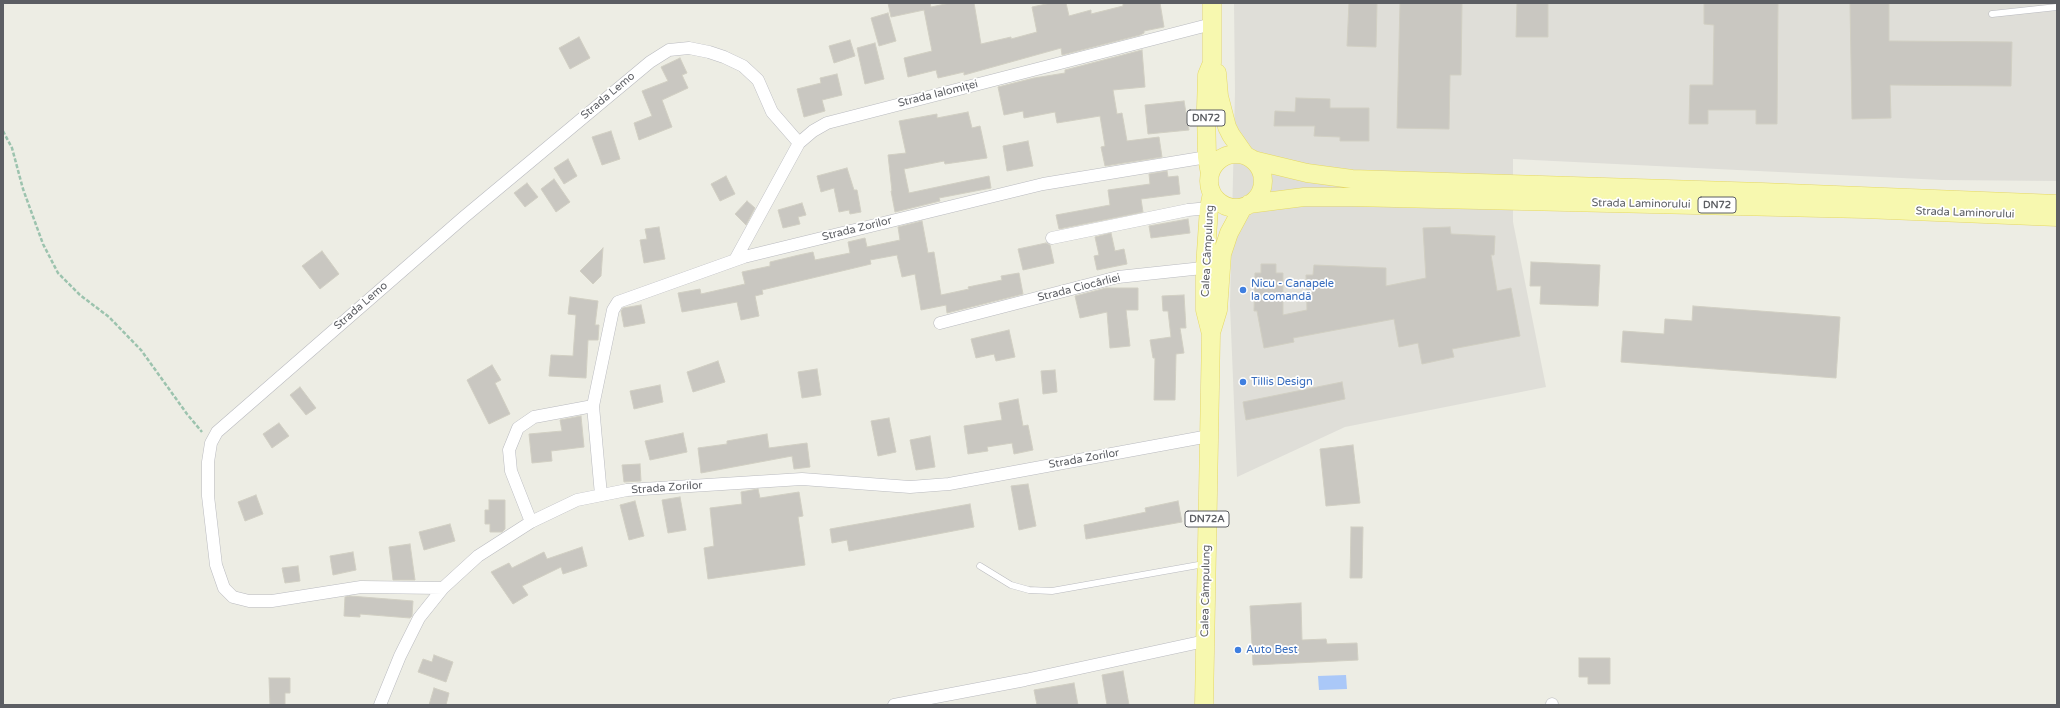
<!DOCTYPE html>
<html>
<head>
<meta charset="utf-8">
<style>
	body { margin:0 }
	#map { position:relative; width:2060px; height:708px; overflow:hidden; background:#edede4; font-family:"Varela Round",sans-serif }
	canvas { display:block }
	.frame { position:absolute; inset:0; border:4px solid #5c5e63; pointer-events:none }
</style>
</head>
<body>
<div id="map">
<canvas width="2060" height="708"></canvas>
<div class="frame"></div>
</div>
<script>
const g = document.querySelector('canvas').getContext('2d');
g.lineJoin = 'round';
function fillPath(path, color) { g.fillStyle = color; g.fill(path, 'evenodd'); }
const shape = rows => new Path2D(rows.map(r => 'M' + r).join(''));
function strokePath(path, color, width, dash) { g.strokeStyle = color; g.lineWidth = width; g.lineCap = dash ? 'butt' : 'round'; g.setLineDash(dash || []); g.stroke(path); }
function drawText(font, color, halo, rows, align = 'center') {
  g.font = font + ' "Varela Round",sans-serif'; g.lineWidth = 3.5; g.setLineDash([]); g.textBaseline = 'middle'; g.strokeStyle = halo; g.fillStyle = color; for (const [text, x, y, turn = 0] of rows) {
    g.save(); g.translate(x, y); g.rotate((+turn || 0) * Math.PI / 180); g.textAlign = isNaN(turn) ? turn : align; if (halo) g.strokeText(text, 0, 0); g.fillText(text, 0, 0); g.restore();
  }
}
const industrial = shape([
	[1234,3,2057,3,2057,181,1942,180,1513,159,1513,222,1546,387,1345,427,1237,477,1230,305,1235,92]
]);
const water = shape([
	[1346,675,1347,689,1319,690,1318,676]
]);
const building = shape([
	[888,3,930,3,931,7,950,3,974,3,981,44,1011,37,1011,39,1037,32,1032,7,1051,3,1066,3,1069,16,1091,10,1091,14,1123,6,1123,3,1160,3,1164,27,1144,31,1144,33,1140,35,1062,55,1061,48,964,75,964,72,938,78,936,70,908,77,904,58,932,51,924,10,891,17,888,3],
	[1349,3,1377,3,1376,47,1347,46,1349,3],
	[1400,3,1462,3,1461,75,1450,75,1449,129,1397,128,1400,3],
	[1517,3,1548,3,1548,37,1516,37,1517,3],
	[1704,3,1778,3,1777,124,1756,124,1756,110,1708,110,1708,124,1689,124,1690,85,1713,85,1714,25,1704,24,1704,3],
	[1850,3,1889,3,1889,41,2012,42,2011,86,1890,85,1891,118,1852,119,1850,3],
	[888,13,896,41,879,46,871,18,888,13],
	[579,37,590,58,570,69,559,48,579,37],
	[850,40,855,56,834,63,829,46,850,40],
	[875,43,884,79,865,84,857,48,875,43],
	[1142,50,1145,87,1113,90,1117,114,1122,113,1127,141,1159,137,1162,157,1105,166,1101,147,1105,146,1100,116,1057,123,1055,112,1024,118,1023,111,1004,115,998,87,1034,78,1065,73,1065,70,1142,50],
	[680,58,687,73,682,75,688,88,662,100,672,127,639,140,634,123,652,116,642,91,668,81,661,67,680,58],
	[837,74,842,95,822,100,825,111,804,117,797,89,821,83,820,78,837,74],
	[1296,98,1330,99,1330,108,1369,108,1369,141,1340,141,1340,137,1314,136,1315,126,1274,126,1275,111,1295,112,1296,98],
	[1184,101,1189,130,1148,134,1145,105,1184,101],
	[968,112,972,128,980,126,987,158,945,164,944,161,904,169,909,193,989,176,991,188,939,198,940,201,895,212,891,191,892,191,888,155,906,153,899,121,937,114,937,118,968,112],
	[611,131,620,159,602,165,592,137,611,131],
	[1028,141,1033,166,1007,171,1003,146,1028,141],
	[568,159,577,176,564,184,554,168,568,159],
	[847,168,854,190,857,190,861,212,850,214,849,210,839,212,834,188,821,192,817,176,847,168],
	[1167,171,1168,177,1178,176,1180,194,1141,199,1143,212,1059,229,1056,215,1110,205,1108,190,1150,184,1149,174,1167,171],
	[726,176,735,194,720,201,711,184,726,176],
	[554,179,570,202,556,212,541,189,554,179],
	[527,183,538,197,525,207,514,193,527,183],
	[747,201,755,208,746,225,735,214,747,201],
	[802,203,806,215,798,217,800,224,783,228,778,210,802,203],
	[1188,219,1190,233,1151,238,1149,226,1188,219],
	[922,221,928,253,934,252,941,295,969,289,968,287,1002,280,1001,276,1019,273,1023,294,947,313,946,305,921,310,915,274,902,277,897,255,870,260,871,264,762,290,763,294,755,296,759,316,741,320,737,302,682,312,678,293,700,289,701,294,745,284,742,272,770,266,770,262,799,255,813,252,815,260,850,253,848,242,865,238,867,247,900,240,898,227,922,221],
	[659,227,665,259,644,263,640,240,647,239,645,229,659,227],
	[1450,227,1451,234,1495,236,1494,255,1491,255,1497,291,1511,288,1520,336,1452,349,1454,357,1422,364,1418,343,1399,347,1394,319,1293,338,1294,342,1264,348,1257,311,1254,311,1255,273,1261,273,1261,264,1276,264,1276,273,1283,273,1283,315,1307,310,1306,275,1313,275,1314,265,1386,268,1386,286,1426,278,1423,228,1450,227],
	[1111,233,1115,251,1124,249,1127,264,1097,270,1094,256,1099,255,1095,237,1111,233],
	[1046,243,1050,245,1054,263,1023,270,1018,249,1046,243],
	[603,248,601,276,593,284,580,271,603,248],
	[322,251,339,274,320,289,302,266,322,251],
	[1531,262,1600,265,1598,306,1540,304,1541,286,1530,286,1531,262],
	[1106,288,1138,288,1138,310,1126,310,1130,346,1110,348,1107,312,1080,318,1075,296,1106,288],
	[1184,295,1186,328,1180,328,1184,353,1176,354,1175,400,1154,400,1155,358,1153,358,1150,340,1171,337,1168,311,1163,311,1162,296,1184,295],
	[570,297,598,301,595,325,599,325,598,340,588,340,586,378,549,376,551,355,573,356,576,315,568,314,570,297],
	[641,305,645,323,624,327,621,311,623,308,641,305],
	[1693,306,1840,317,1836,378,1621,362,1623,331,1664,334,1665,319,1692,321,1693,306],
	[1009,330,1015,357,996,361,994,354,976,358,971,339,1009,330],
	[718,361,725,382,693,392,687,372,718,361],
	[492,365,501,380,495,383,510,414,489,424,467,380,492,365],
	[817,369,821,395,802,398,798,372,817,369],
	[1055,370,1057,392,1043,394,1041,371,1055,370],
	[1342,382,1345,399,1246,420,1243,402,1342,382],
	[660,385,663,402,634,409,630,391,660,385],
	[300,387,316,408,306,415,290,395,300,387],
	[1018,399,1023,426,1028,425,1033,450,1014,454,1012,443,987,447,988,451,968,454,964,426,1002,420,999,403,1018,399],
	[581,416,584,447,551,451,552,461,532,463,529,434,562,431,560,420,581,416],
	[889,418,896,452,878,456,871,421,889,418],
	[279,423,289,436,272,448,263,434,279,423],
	[683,433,687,452,650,460,645,441,683,433],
	[767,434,769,448,807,443,810,467,794,469,792,456,701,473,698,448,727,444,727,441,767,434],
	[930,436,935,467,916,470,910,440,930,436],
	[1353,445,1360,503,1326,506,1320,449,1353,445],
	[640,464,641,481,624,482,622,465,640,464],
	[1028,484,1036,526,1019,530,1011,486,1028,484],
	[758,489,760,498,799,492,803,516,798,517,805,565,708,579,704,548,714,546,710,508,742,504,741,492,758,489],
	[256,495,263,514,245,521,238,502,256,495],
	[680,497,686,530,668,533,662,500,680,497],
	[489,500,505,500,505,529,502,532,490,532,490,524,485,524,485,510,489,510,489,500],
	[635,501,644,536,629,540,620,505,635,501],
	[1178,501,1182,522,1086,539,1084,525,1146,512,1145,508,1178,501],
	[970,504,974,527,849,551,847,540,832,543,830,529,970,504],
	[450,524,455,541,424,550,419,532,450,524],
	[1351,527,1363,527,1362,578,1350,578,1351,527],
	[410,544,415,580,393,580,389,547,410,544],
	[582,547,587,566,563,574,561,567,522,586,528,595,513,604,491,572,509,563,512,568,544,552,547,559,582,547],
	[353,552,356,570,333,575,330,556,353,552],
	[298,566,300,581,285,583,282,568,298,566],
	[350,596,413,601,412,616,410,618,360,614,360,617,344,616,345,597,350,596],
	[1301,603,1302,640,1326,639,1327,644,1357,643,1358,660,1253,665,1250,606,1301,603],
	[434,655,453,662,446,682,418,672,423,659,432,662,434,655],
	[1579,658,1610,658,1610,684,1588,684,1588,677,1579,677,1579,658],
	[1123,671,1129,705,1107,705,1102,675,1123,671],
	[269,678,290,678,290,693,285,693,285,705,270,705,269,678],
	[1074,683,1078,705,1037,705,1034,690,1074,683],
	[434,688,449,693,446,705,429,705,434,688]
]);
const path = shape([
	[3,131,12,148,23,189,43,244,58,273,80,295,109,317,141,350,187,414,202,432]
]);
const lane = shape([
	[1992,14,2057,7],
	[980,566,1011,585,1029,590,1052,591,1204,564]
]);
const street = shape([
	[1052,238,1188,210,1209,208],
	[735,260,799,143,813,131,827,123,1212,24],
	[940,323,1118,277,1212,267],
	[601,495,593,406,613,310,618,302,744,257,1043,184,1207,157],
	[531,522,511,471,509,450,518,428,534,417,593,406],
	[443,588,361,587,272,601,249,601,233,597,224,588,216,565,208,496,208,462,211,443,217,432,464,217,650,62,669,50,689,48,709,52,724,57,743,66,758,80,772,112,799,143],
	[1552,704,1552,705],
	[380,705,400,656,419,618,443,588,478,556,531,522,577,500,627,490,802,479,910,487,949,484,1209,436],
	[894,705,1025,680,1205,641]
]);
const primary = shape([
	[1217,73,1219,96,1227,127,1231,135,1245,155],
	'1209 181a27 27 0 1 1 54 0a27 27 0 1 1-54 0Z',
	[1253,160,1307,173,1352,179,1762,192,2057,204],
	[1210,174,1207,157,1206,108,1207,75,1212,63,1212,3],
	[1249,204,1304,197,1352,197,1864,209,2057,217],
	[1211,333,1218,310,1222,254,1229,233,1243,207],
	[1204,705,1211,334,1205,310,1205,267,1209,208,1212,193]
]);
const markers = [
	[1243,290,4,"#3f7fe0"],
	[1243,382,4,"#3f7fe0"],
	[1238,650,4,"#3f7fe0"]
];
const shields = [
	[1206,118,38],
	[1717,205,38],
	[1207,519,44]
];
const shieldNames = [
	["DN72",1206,118],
	["DN72",1717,205],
	["DN72A",1207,519]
];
const streetNames = [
	["Strada Ialomiței",938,94,-14],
	["Strada Lemo",608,96,-40],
	["Strada Laminorului",1641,204,1],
	["Strada Laminorului",1965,213,2],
	["Strada Zorilor",857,229,-14],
	["Calea Câmpulung",1208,251,-87],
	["Strada Ciocârliei",1079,288,-14],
	["Strada Lemo",361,306,-41],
	["Strada Zorilor",1084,459,-10],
	["Strada Zorilor",667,488,-4],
	["Calea Câmpulung",1206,591,-89]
];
const shopNames = [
	["Nicu - Canapele",1251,284],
	["la comandă",1251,297],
	["Tillis Design",1251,382],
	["Auto Best",1246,650]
];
fillPath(industrial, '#dfded8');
fillPath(water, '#aac8f8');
fillPath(building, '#c9c7c1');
strokePath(building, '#d1cfc3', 1);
strokePath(lane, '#b9babf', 7);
strokePath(street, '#b9babf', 13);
strokePath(primary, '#e5d865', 19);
strokePath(path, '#9cc3ae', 2.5, [4, 2]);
strokePath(lane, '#fff', 6);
strokePath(street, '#fff', 12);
strokePath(primary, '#f7f8af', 18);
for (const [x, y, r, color] of markers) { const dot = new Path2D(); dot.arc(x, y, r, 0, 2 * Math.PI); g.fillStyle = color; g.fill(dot); strokePath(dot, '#fff', 1.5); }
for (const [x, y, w] of shields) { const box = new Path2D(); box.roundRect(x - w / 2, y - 8, w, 16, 3); g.fillStyle = '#fff'; g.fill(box); strokePath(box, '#5c5e63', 1); }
drawText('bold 10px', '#5c5e63', null, shieldNames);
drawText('11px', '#5c5e63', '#fff', streetNames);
drawText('11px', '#366cbe', '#fff', shopNames, 'left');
</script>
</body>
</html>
